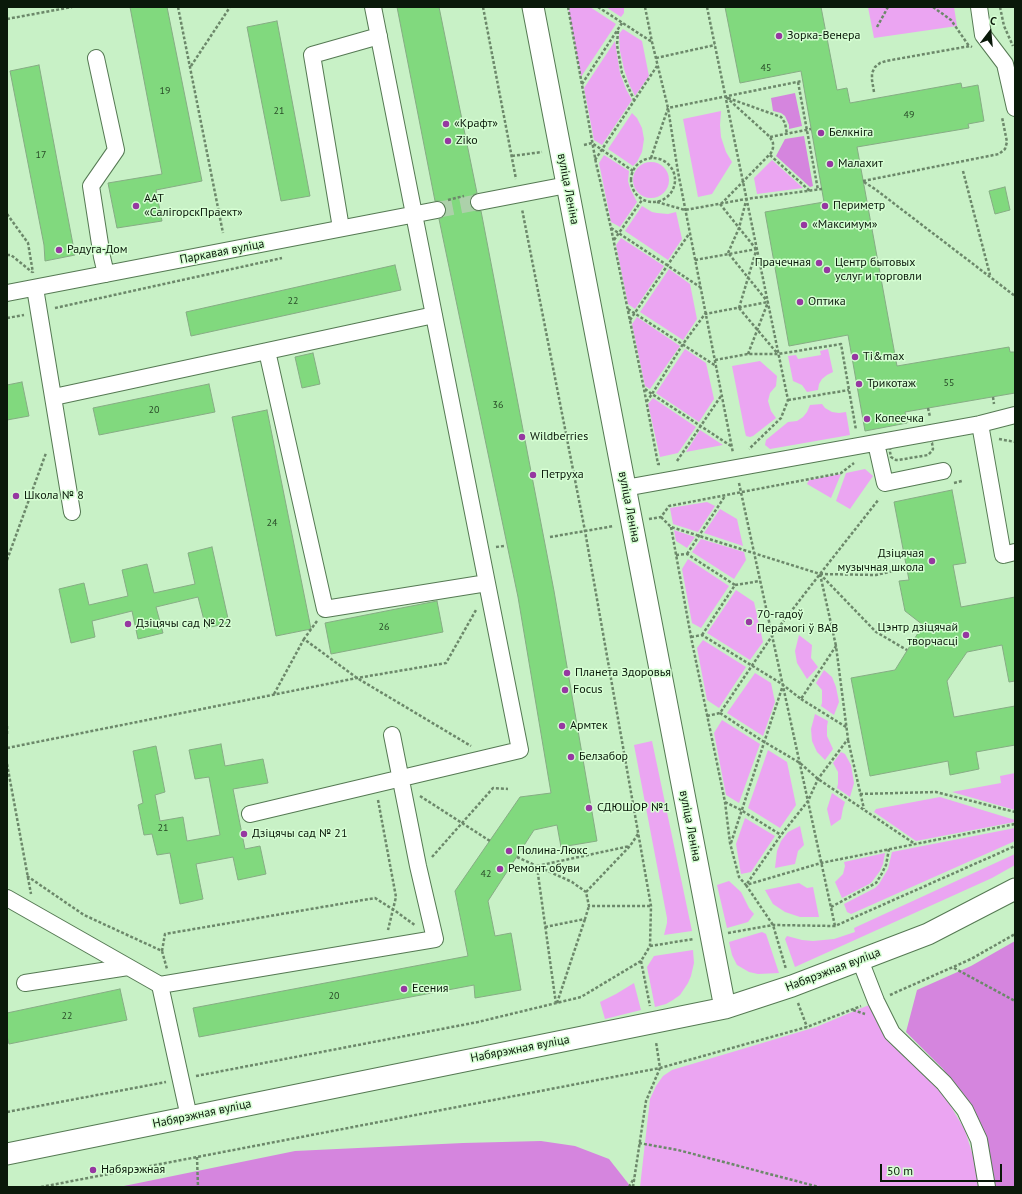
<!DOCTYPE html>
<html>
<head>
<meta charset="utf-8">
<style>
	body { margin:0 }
	#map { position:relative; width:1022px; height:1194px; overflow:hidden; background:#c8f1c6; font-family:"PT Sans",sans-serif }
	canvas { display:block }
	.frame { position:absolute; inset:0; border:8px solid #0a190a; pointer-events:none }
	.north { position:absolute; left:970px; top:12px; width:40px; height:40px; -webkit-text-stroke:3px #d6fed3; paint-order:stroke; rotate:16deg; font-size:11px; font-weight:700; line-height:16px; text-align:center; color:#0a190a }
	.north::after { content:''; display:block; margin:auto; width:14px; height:18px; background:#0a190a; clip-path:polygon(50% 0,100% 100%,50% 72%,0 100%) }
	.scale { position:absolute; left:880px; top:1164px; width:122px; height:18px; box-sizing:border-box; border:2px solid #0a190a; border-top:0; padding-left:5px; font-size:12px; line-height:14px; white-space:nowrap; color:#0a190a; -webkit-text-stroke:3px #d6fed3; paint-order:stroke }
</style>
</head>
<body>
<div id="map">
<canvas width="1022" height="1194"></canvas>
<div class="frame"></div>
<div class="north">С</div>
<div class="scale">50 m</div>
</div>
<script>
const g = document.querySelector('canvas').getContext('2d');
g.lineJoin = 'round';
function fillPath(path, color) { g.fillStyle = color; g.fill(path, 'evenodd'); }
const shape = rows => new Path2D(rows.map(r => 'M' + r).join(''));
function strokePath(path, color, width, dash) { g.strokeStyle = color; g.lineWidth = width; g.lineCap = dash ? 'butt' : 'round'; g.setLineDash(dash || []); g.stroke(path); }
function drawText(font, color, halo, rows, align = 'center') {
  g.font = font + ' "PT Sans",sans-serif'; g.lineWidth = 3; g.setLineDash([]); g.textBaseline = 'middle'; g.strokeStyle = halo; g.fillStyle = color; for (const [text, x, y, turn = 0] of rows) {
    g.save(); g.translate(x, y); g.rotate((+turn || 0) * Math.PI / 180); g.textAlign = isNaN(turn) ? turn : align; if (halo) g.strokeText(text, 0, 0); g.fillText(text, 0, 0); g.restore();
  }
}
const green = shape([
	[568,7,590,7,616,24,581,77],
	[606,7,624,7,624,13,621,17],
	[868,7,954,7,957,26,874,38],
	[623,29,642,41,649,76,635,96,629,84,624,69,620,51,619,34],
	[615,41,620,73,626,89,632,100,602,145,594,140,584,88],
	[721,111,720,125,721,137,726,152,732,162,712,194,698,197,683,119],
	[632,113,637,118,642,128,644,139,642,152,637,162,633,166,608,149],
	[604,155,629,171,628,181,630,188,637,202,620,227,611,222,599,163],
	[772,160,803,188,757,194,754,178],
	'633 180a18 18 0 1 1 36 0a18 18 0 1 1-36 0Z',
	[642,206,652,212,657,213,668,214,676,212,682,239,668,260,625,231],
	[621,238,664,266,635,309,628,304,616,245],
	[669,269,690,284,697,319,683,340,640,312],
	[637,317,680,346,650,389,645,386,632,324],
	[685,349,706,363,714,399,699,422,656,393],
	[828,349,833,372,827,375,822,379,819,384,818,390,807,392,802,385,793,381,788,356,796,355,798,359,821,355,820,351],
	[760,361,777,376,776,386,770,393,768,401,771,411,776,418,753,436,750,437,746,436,745,432,732,366],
	[653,398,696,427,678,453,660,457,648,404],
	[822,404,825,408,832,412,839,413,846,412,850,435,770,449,765,445,766,440,788,422,797,421,803,417,807,412,810,405],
	[700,430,723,445,686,452],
	[865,469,873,476,850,509,836,501,846,473],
	[841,474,831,498,807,484,809,480],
	[707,502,715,506,698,532,673,524,670,508],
	[720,509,737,519,743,546,704,533],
	[674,530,695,537,687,548,676,541],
	[701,539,744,552,746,560,734,579,692,552],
	[688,559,729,586,701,628,692,623,682,569],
	[736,590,754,602,763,642,750,660,707,633],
	[799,635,812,645,811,658,818,667,807,679,797,663,795,651],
	[703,640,746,667,719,708,707,700,697,648],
	[824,670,832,677,836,687,839,702,834,715,821,706,822,703,822,690,816,683],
	[755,673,771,683,775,702,763,736,727,713],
	[815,714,828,721,827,726,827,736,833,749,825,760,817,752,812,741,811,729],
	[722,720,760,744,739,803,726,795,714,733],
	[652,741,692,931,664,935,667,923,667,918,634,745],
	[768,750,787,762,796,805,780,828,748,808],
	[841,752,845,754,851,765,854,783,850,797,837,788,838,784,838,772,833,763],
	[1015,773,1015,810,952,792,1001,783,1000,776],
	[832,793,845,802,843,808,841,819,831,826,827,809],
	[940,797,1015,820,1015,822,916,841,874,812,876,809],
	[745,818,775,836,751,872,741,874,736,844],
	[800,826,804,845,798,851,795,864,775,868,777,851,781,841,788,832],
	[1015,828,1015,841,851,914,847,912,844,904,875,888,879,884,888,869,892,852],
	[885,853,883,864,880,871,871,883,842,898,835,882,843,874,845,866,844,862],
	[1015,854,1015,865,992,878,795,967,785,939,787,936,802,940,813,941,834,939,855,932,854,928],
	[729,881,741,892,749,908,754,914,748,922,727,928,717,885],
	[799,883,807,888,813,887,819,917,800,917,785,912,773,904,765,890],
	[762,932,766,934,779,973,758,974,749,972,737,965,732,955,729,942],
	[693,950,694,963,691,976,688,983,680,995,673,1000,666,1004,655,1007,647,967,654,956],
	[634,983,641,1010,605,1019,600,1002,616,994],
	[869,1005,880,1028,890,1042,938,1085,965,1130,977,1169,980,1187,640,1187,650,1099,656,1086,663,1076,672,1070,816,1027]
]);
const forest = shape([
	[795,93,802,126,789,129,789,125,785,116,781,113,773,111,771,98],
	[804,136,813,186,810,187,776,156,785,139],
	[1015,941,1015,1187,994,1187,987,1141,973,1109,943,1069,906,1032,917,990,971,966],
	[541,1141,575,1146,609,1159,631,1187,119,1187,295,1151,463,1143]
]);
const building = shape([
	[130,7,167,7,202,181,156,190,162,221,117,228,108,183,162,174,130,7],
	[397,7,439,7,477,193,473,195,470,199,470,203,472,208,476,211,481,211,554,591,597,841,561,847,557,825,534,830,488,901,495,936,511,933,521,990,475,998,474,985,199,1037,193,1008,468,956,455,891,520,797,551,793,518,597,439,219,443,217,446,213,446,209,444,204,440,201,435,201,397,7],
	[725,7,821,7,837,90,847,88,850,103,961,83,962,88,978,85,984,121,968,124,969,128,857,147,897,366,1009,347,1010,352,1015,352,1015,393,905,412,907,423,865,431,848,335,789,346,765,212,824,202,801,71,740,83,725,7],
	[277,21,310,196,281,201,247,27,277,21],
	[39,65,75,255,45,261,44,245,10,71,39,65],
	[1005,187,1010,210,995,214,989,191,1005,187],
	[395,265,401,290,191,336,186,312,395,265],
	[313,353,320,384,302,388,295,357,313,353],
	[22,382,29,416,7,420,7,385,22,382],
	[209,384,215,412,99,435,93,408,209,384],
	[267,410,311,629,276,636,232,417,267,410],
	[952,490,966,563,953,565,961,607,1015,597,1015,681,1009,682,1002,645,967,652,947,681,954,717,1015,706,1015,745,976,752,979,769,950,775,948,761,870,776,851,678,895,670,923,625,905,611,899,581,909,580,894,502,952,490],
	[212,547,229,623,206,628,198,597,156,607,163,633,138,639,132,611,92,621,95,637,71,643,59,589,84,583,89,605,128,596,122,570,147,564,154,593,195,584,188,553,212,547],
	[437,601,443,632,331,654,325,623,437,601],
	[221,744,225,766,263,759,268,783,233,789,245,849,260,846,266,874,238,880,233,857,196,864,203,899,180,904,170,853,157,855,152,834,144,835,138,805,143,803,133,751,156,746,165,792,155,795,160,821,183,817,187,841,220,835,209,777,195,779,189,750,221,744],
	[120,989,127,1020,9,1044,7,1036,7,1013,120,989]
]);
const minorTunnel = shape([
	[437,210,479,202]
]);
const path = shape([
	[178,7,223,233],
	[483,7,516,179],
	[568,7,596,163,611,228,644,389,658,464,660,464],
	[598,7,652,42],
	[645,7,652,42,668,108,678,172,733,453],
	[707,7,788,400,781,418,749,449],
	[933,7,951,20,969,46],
	[1000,7,1004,26,1013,46],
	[7,19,72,7],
	[877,27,888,7],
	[618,31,617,45,622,73,634,100],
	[656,58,715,45],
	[191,66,230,7],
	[798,82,818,190],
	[582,84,622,23],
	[874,92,872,80,872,73,875,67,880,63,886,61,970,46,972,47],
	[728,98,781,117,785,123,787,134],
	[770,137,811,129],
	[584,145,592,143,633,171],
	[770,155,810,191],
	[512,156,542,152],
	[651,158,668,108,802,81],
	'631 180a22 22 0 1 1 44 0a22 22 0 1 1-44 0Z',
	[595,160,657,66],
	[963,171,990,275],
	[863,181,999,154,1005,149,1007,142,1002,117],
	[864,182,875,189,1015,296],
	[448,200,464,196],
	[657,202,685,210,746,199,822,189],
	[720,204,756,249],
	[721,204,771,153,773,148,773,143,770,137,726,97],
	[7,214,28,243,33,273],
	[611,228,700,287],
	[614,240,642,200],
	[728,253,739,228,746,201],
	[729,254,767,301],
	[7,255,11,255,32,272],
	[695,260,757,249],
	[55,308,282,258],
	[739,308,756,251],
	[739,308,777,353],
	[628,309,716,366],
	[7,318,24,315],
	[630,320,689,234],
	[748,354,768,302],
	[715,360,748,354,778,354,841,344,856,430],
	[645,389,652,394,647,401],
	[993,397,994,404],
	[788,400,849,390],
	[928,408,930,417],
	[923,439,929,440,932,443,933,449,932,451,928,455,898,460,896,460,891,457,890,452,890,449,894,445,923,439],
	[999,439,1015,442],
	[731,446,652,394,683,344,705,314,768,302],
	[677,461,721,396],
	[739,483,835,926],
	[954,483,962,481],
	[661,517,671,527,820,574,876,632,907,650],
	[649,519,661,517,669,506,841,473,854,463],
	[671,527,691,637,725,802,730,843,739,877,746,885,821,863,1015,824],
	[550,537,614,526],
	[496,547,504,546],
	[687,554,725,496],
	[676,555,687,554,735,585],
	[7,560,46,453],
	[820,574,876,575,906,568],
	[820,574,836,646],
	[317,621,304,639,357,678,471,746],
	[702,635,735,585,760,581],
	[691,637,702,635,782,684],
	[274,694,304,639],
	[801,699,846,727],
	[720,713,761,740,800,763,818,779,915,844],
	[707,716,720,713,772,636,820,574,879,499],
	[7,726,7,736],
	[848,740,864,809],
	[7,748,357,678,446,663,476,610],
	[7,764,31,894],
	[860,794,936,792,1015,812],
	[420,796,490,841],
	[378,800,396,897,388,930],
	[725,802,741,810,781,835],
	[731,843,783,685,801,699,836,646,848,739,818,779,808,801,781,835,746,885,773,925,786,969],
	[432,857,493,788,508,789],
	[517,857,572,882,586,892,589,906,651,906],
	[537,866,630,846],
	[537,867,556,1004],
	[27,876,84,915,162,951,167,969],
	[586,892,630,846,638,834],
	[831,907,876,883,881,875,886,865,889,849],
	[545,927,585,919,589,906],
	[728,933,773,925,835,926,1015,846],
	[650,946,694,939],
	[162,951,165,934,375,898,394,910,416,926],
	[641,961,650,1006],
	[954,968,1015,1001],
	[890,995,971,959,1015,934],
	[557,1003,585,919],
	[798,1003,807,1027],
	[853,1010,865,1014],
	[196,1076,478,1022,581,997,641,961,650,946,651,906,585,531,522,209],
	[7,1112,166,1082],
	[639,1143,678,1150,819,1187],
	[197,1157,198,1187],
	[41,1187,660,1068,807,1027,861,1006],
	[629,1187,634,1178],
	[633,1187,646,1101,660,1068,656,1042]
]);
const minor = shape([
	[979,7,983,35,1005,64,1015,108],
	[96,58,116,150,91,186,102,257,106,274],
	[479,202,567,185],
	[341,228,312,55,379,36],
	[35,288,72,512],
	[7,293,437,210],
	[267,351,325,609,487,583],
	[54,397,434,315],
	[980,424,1003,555,1015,552],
	[876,443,885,483,943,471],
	[625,488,980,424,1015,415],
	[250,814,520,750,373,7],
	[7,898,160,985,435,939,418,866,392,735],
	[860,960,876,1001,892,1033,944,1083,965,1110,979,1140,987,1187],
	[25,983,128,967],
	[160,985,189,1117]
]);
const major = shape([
	[533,7,725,1008],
	[7,1154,725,1008,792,986,928,934,1015,889]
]);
const markers = [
	[779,36,4,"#9638a1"],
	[446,124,4,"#9638a1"],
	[821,133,4,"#9638a1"],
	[448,141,4,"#9638a1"],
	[830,164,4,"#9638a1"],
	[136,206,4,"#9638a1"],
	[825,206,4,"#9638a1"],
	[804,225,4,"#9638a1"],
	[59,250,4,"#9638a1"],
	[819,263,4,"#9638a1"],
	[827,270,4,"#9638a1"],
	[800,302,4,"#9638a1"],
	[855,357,4,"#9638a1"],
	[859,384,4,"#9638a1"],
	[867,419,4,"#9638a1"],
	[522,437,4,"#9638a1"],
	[533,475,4,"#9638a1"],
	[16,496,4,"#9638a1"],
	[932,561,4,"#9638a1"],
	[749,622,4,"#9638a1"],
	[128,624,4,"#9638a1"],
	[966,635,4,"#9638a1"],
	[567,673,4,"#9638a1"],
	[565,690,4,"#9638a1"],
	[562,726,4,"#9638a1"],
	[571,757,4,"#9638a1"],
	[589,808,4,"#9638a1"],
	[244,834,4,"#9638a1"],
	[509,851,4,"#9638a1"],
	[500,869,4,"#9638a1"],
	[404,989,4,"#9638a1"],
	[93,1170,4,"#9638a1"]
];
const numberNames = [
	["45",766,68],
	["19",165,91],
	["21",279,111],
	["49",909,115],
	["17",41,155],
	["22",293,301],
	["55",949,383],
	["36",498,405],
	["20",154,410],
	["24",272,523],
	["26",384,627],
	["21",163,828],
	["42",486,874],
	["20",334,996],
	["22",67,1016]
];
const poiNames = [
	["Зорка-Венера",787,36],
	["«Крафт»",454,124],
	["Белкніга",829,133],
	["Ziko",456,141],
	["Малахит",838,164],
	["ААТ",144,199],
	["«СалігорскПраект»",144,213],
	["Периметр",833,206],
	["«Максимум»",812,225],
	["Радуга-Дом",67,250],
	["Прачечная",811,263,"right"],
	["Центр бытовых",835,263],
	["услуг и торговли",835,277],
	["Оптика",808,302],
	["Ti&max",863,357],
	["Трикотаж",867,384],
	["Копеечка",875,419],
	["Wildberries",530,437],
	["Петруха",541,475],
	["Школа № 8",24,496],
	["Дзіцячая",924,554,"right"],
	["музычная школа",924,568,"right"],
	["70-гадоў",757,615],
	["Перамогі ў ВАВ",757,629],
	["Дзіцячы сад № 22",136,624],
	["Цэнтр дзіцячай",958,628,"right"],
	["творчасці",958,642,"right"],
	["Планета Здоровья",575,673],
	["Focus",573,690],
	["Армтек",570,726],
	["Белзабор",579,757],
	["СДЮШОР №1",597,808],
	["Дзіцячы сад № 21",252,834],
	["Полина-Люкс",517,851],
	["Ремонт обуви",508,869],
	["Есения",412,989],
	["Набярэжная",101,1170]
];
const streetNames = [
	["вуліца Леніна",568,189,79],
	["Паркавая вуліца",222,252,-11],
	["вуліца Леніна",629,507,79],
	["вуліца Леніна",690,826,79],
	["Набярэжная вуліца",833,970,-21],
	["Набярэжная вуліца",520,1049,-11],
	["Набярэжная вуліца",202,1114,-12]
];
fillPath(green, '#eba5f2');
fillPath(forest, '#d585de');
fillPath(building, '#81d97e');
strokePath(building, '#86ac84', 1);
strokePath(minorTunnel, '#acd1aa', 16, [16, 8]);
strokePath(minor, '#557953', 18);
strokePath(major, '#557953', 23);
strokePath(path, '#6c886a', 2.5, [3, 2]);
strokePath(minor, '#fff', 16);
strokePath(major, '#fff', 21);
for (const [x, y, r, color] of markers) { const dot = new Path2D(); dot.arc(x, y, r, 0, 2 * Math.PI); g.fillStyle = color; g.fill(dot); strokePath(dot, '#d6fed3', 1.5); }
drawText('10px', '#284927', null, numberNames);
drawText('12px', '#0a190a', '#d6fed3', poiNames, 'left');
drawText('12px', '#0a190a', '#d6fed3', streetNames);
</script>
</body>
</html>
